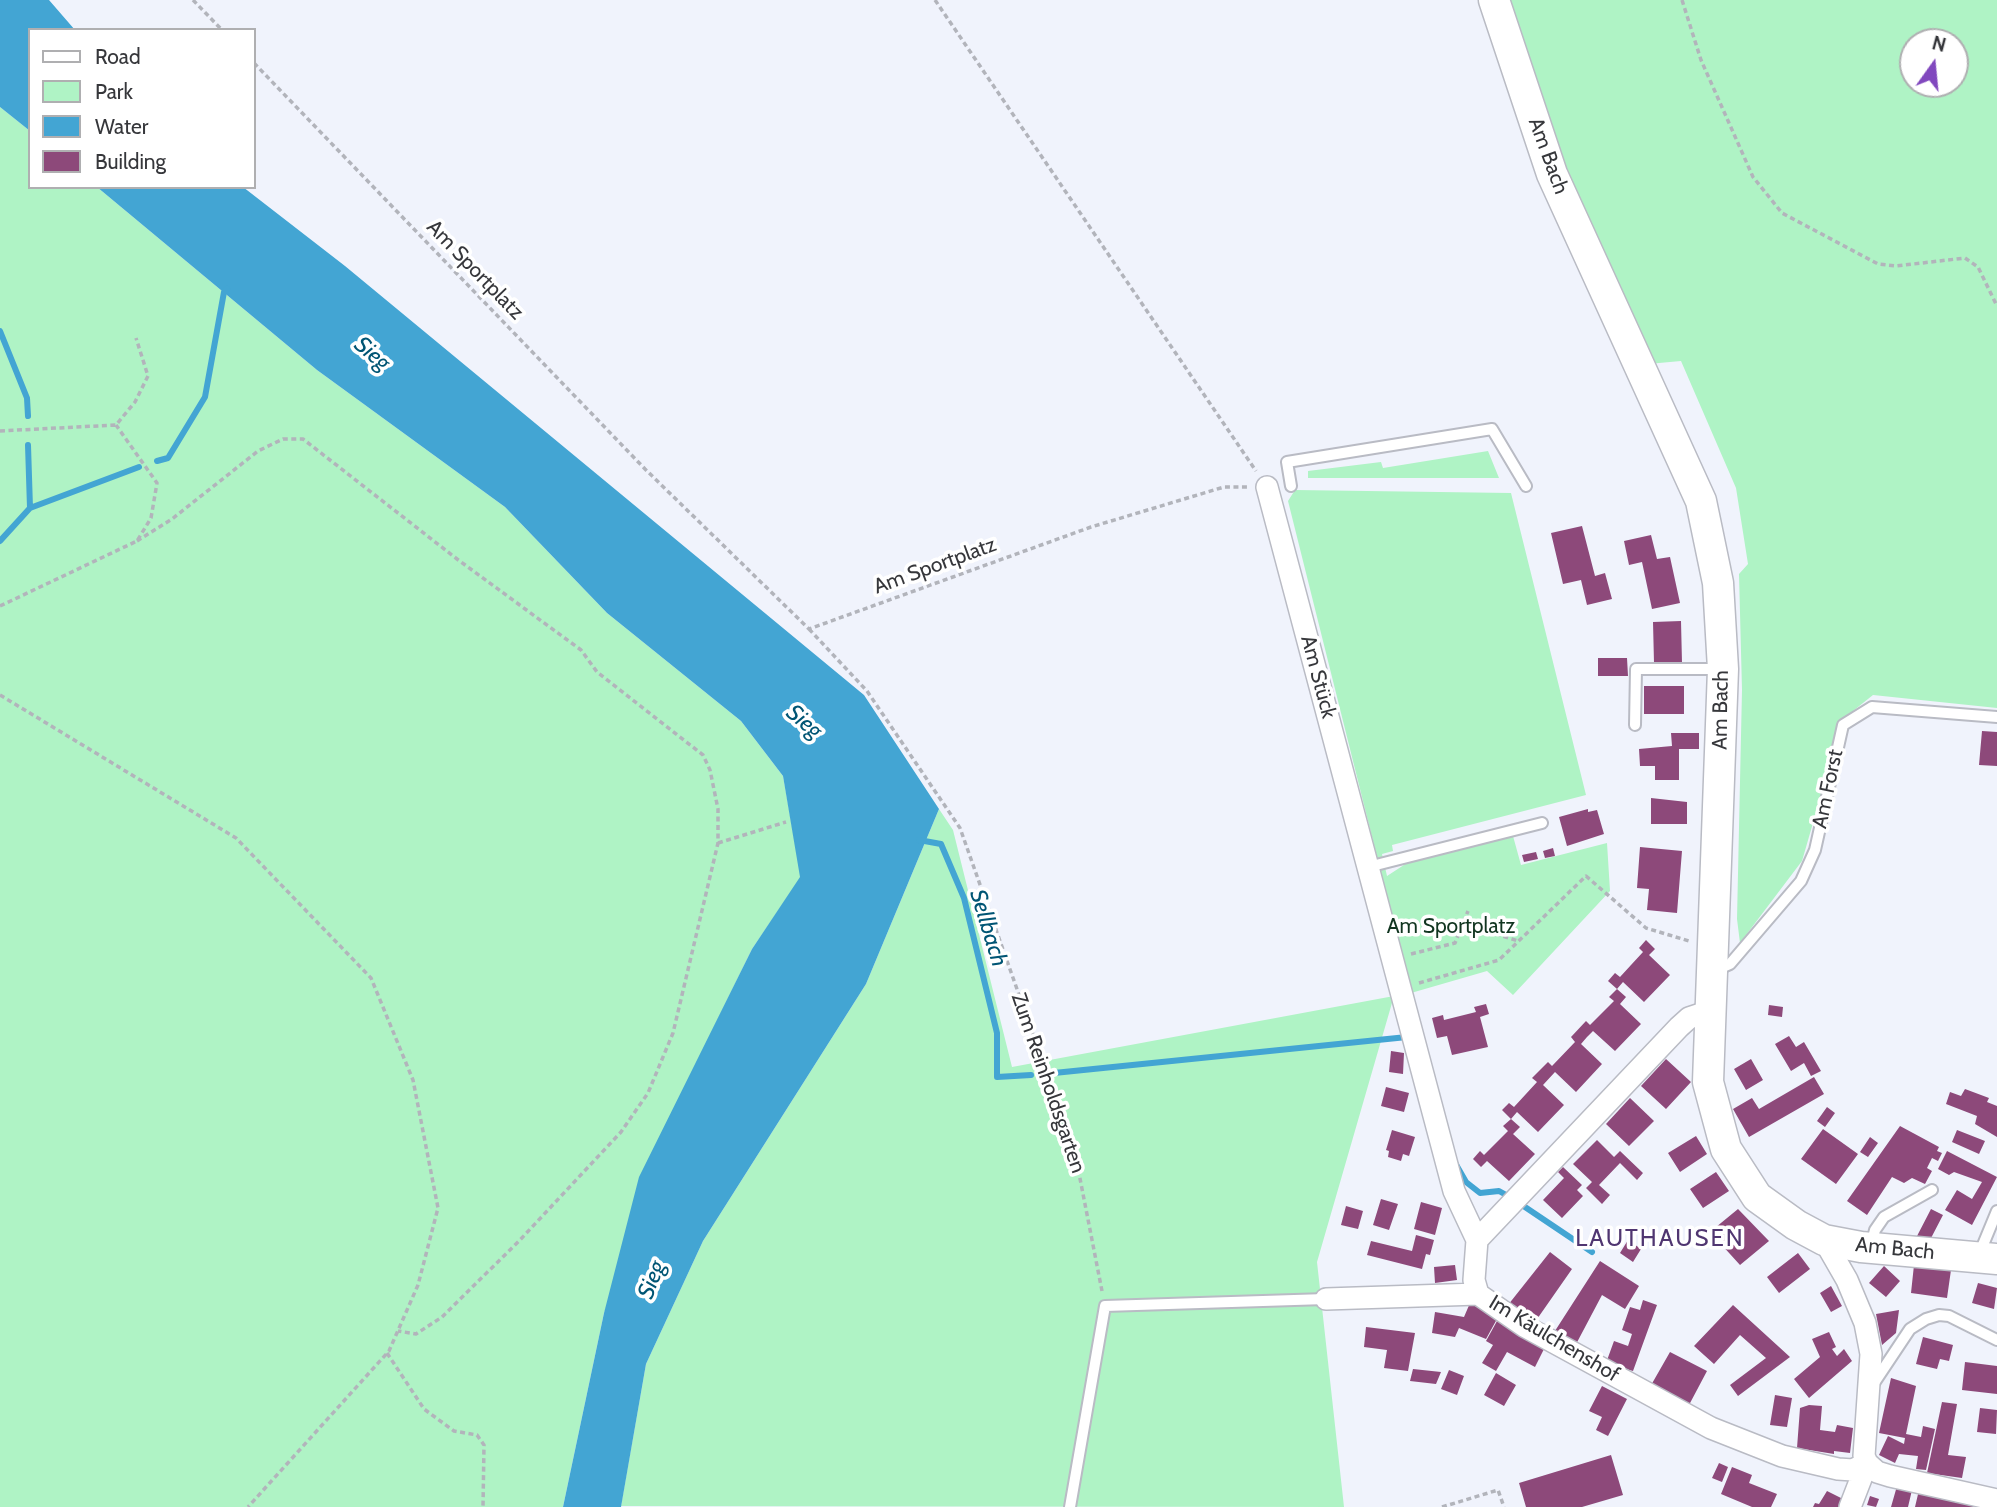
<!DOCTYPE html>
<html>
<head>
<meta charset="utf-8">
<style>
	body { margin:0 }
	#map { position:relative; width:1997px; height:1507px; overflow:hidden; background:#f0f3fc; font-family:Cabin,sans-serif }
	canvas { display:block }
	.legend { position:absolute; left:28px; top:28px; width:228px; height:161px; box-sizing:border-box; background:#fff; border:2px solid #afafb1; margin:0; padding:9px 12px; list-style:none; font-size:21px; color:#36373b }
	.legend li { display:flex; align-items:center; gap:14px; height:35px }
	.legend b { width:35px; border:2px solid #afafb1 }
	.north { position:absolute; left:1899px; top:28px; width:70px; height:70px; box-sizing:border-box; background:#fff; border:2px solid #afafb1; border-radius:50%; rotate:15deg; font-size:19px; font-weight:700; line-height:28px; text-align:center; color:#36373b }
	.north::after { content:''; display:block; margin:auto; width:24px; height:32px; background:#8148be; clip-path:polygon(50% 0,100% 100%,50% 72%,0 100%) }
</style>
</head>
<body>
<div id="map">
<canvas width="1997" height="1507"></canvas>
<ul class="legend">
<li><b style="height:9px;background:#fff"></b>Road</li>
<li><b style="height:19px;background:#aff3c5"></b>Park</li>
<li><b style="height:19px;background:#43a5d3"></b>Water</li>
<li><b style="height:19px;background:#8d497a"></b>Building</li>
</ul>
<div class="north">N</div>
</div>
<script>
const g = document.querySelector('canvas').getContext('2d');
g.lineJoin = 'round';
function fillPath(path, color) { g.fillStyle = color; g.fill(path, 'evenodd'); }
const shape = rows => new Path2D(rows.map(r => 'M' + r).join(''));
function strokePath(path, color, width, dash) { g.strokeStyle = color; g.lineWidth = width; g.lineCap = dash ? 'butt' : 'round'; g.setLineDash(dash || []); g.stroke(path); }
function drawText(font, color, halo, rows, align = 'center') {
  g.font = font + ' Cabin,sans-serif'; g.lineWidth = 7; g.setLineDash([]); g.textBaseline = 'middle'; g.strokeStyle = halo; g.fillStyle = color; for (const [text, x, y, turn = 0] of rows) {
    g.save(); g.translate(x, y); g.rotate((+turn || 0) * Math.PI / 180); g.textAlign = isNaN(turn) ? turn : align; if (halo) g.strokeText(text, 0, 0); g.fillText(text, 0, 0); g.restore();
  }
}
const green = shape([
	[1497,0,1997,0,1997,708,1873,695,1843,719,1802,861,1740,943,1737,919,1742,690,1739,574,1748,564,1736,488,1681,361,1648,364],
	[1913,42,1955,42,1955,84,1913,84],
	[0,107,30,131,30,187,97,187,317,370,505,507,607,613,741,721,783,776,801,877,752,949,714,1027,604,1313,563,1507,0,1507],
	[1488,451,1499,478,1308,478,1308,471,1381,462,1383,468],
	[1295,490,1511,493,1586,795,1392,845,1393,851,1382,854,1387,876,1407,863,1513,836,1521,865,1607,843,1610,891,1513,995,1487,971,1411,993,1288,501],
	[939,809,953,830,1012,1067,1394,996,1317,1262,1344,1507,621,1506,646,1364,703,1241,866,984]
]);
const water = shape([
	[0,0,49,0,75,30,30,30,30,131,0,107],
	[97,187,243,187,345,266,864,695,939,809,866,984,703,1241,646,1364,621,1507,563,1507,604,1313,639,1177,752,949,800,877,783,776,741,721,607,613,505,507,317,370]
]);
const stream = shape([
	[0,331,27,398,28,416],
	[157,461,168,458,205,397,224,292,227,289],
	[30,508,139,467],
	[0,541,30,508,28,445],
	[919,840,941,844,964,898,997,1033,997,1077,1031,1075],
	[1054,1073,1407,1037],
	[1454,1161,1466,1182,1480,1193,1499,1191,1508,1196],
	[1522,1205,1592,1252]
]);
const building = shape([
	[1582,526,1595,576,1605,573,1612,599,1587,605,1581,580,1563,584,1551,533],
	[1651,535,1657,559,1670,557,1680,603,1652,609,1642,562,1629,565,1624,541],
	[1681,621,1682,663,1654,663,1653,622],
	[1598,658,1627,658,1628,676,1598,676],
	[1644,686,1684,686,1684,714,1644,714],
	[1982,731,1997,732,1997,766,1979,765],
	[1671,733,1699,733,1699,749,1679,749,1679,780,1655,780,1655,766,1640,766,1639,749,1672,746],
	[1651,798,1687,802,1687,824,1651,824],
	[1588,809,1588,812,1597,810,1604,834,1567,846,1559,817],
	[1640,847,1682,851,1677,913,1647,910,1649,889,1637,888],
	[1553,848,1555,856,1545,858,1543,851],
	[1536,852,1538,859,1524,862,1522,855],
	[1646,940,1655,949,1649,955,1670,975,1644,1002,1623,982,1617,989,1608,981,1615,973,1620,977,1631,965,1643,952,1639,948],
	[1617,989,1626,997,1620,1004,1641,1024,1615,1051,1593,1031,1587,1037,1581,1044,1602,1064,1576,1092,1555,1072,1543,1085,1564,1105,1538,1132,1517,1112,1511,1119,1502,1110,1509,1103,1514,1107,1537,1082,1532,1078,1548,1062,1552,1066,1575,1042,1571,1037,1586,1021,1590,1025,1614,1001,1609,997],
	[1486,1004,1489,1014,1480,1017,1488,1047,1452,1055,1447,1036,1437,1038,1432,1018,1443,1015,1444,1020,1476,1012,1474,1007],
	[1769,1005,1783,1007,1782,1017,1768,1015],
	[1789,1036,1796,1047,1804,1042,1821,1071,1811,1076,1804,1063,1791,1071,1775,1044],
	[1391,1051,1404,1053,1403,1074,1389,1072],
	[1666,1059,1691,1082,1666,1109,1641,1086],
	[1751,1059,1763,1080,1746,1090,1734,1069],
	[1814,1077,1824,1094,1749,1137,1733,1109,1752,1098,1759,1109],
	[1386,1087,1409,1093,1404,1112,1381,1106],
	[1965,1089,1989,1098,1987,1102,1997,1106,1997,1137,1975,1124,1977,1116,1946,1104,1950,1092,1961,1096],
	[1630,1098,1654,1121,1629,1146,1606,1124],
	[1827,1107,1835,1113,1825,1127,1817,1121],
	[1511,1119,1520,1127,1513,1134,1535,1154,1509,1181,1487,1161,1481,1167,1473,1159,1480,1151,1484,1155,1508,1131,1503,1126],
	[1900,1126,1939,1147,1937,1151,1942,1153,1938,1161,1932,1158,1927,1168,1932,1171,1925,1184,1912,1178,1904,1183,1892,1177,1867,1215,1847,1201],
	[1823,1129,1858,1154,1836,1184,1801,1159],
	[1392,1130,1415,1137,1409,1156,1403,1154,1401,1161,1388,1157,1389,1151,1386,1150],
	[1957,1130,1985,1141,1979,1154,1952,1142],
	[1696,1136,1707,1154,1680,1172,1668,1153],
	[1870,1137,1878,1143,1868,1157,1860,1152],
	[1597,1140,1614,1157,1620,1151,1643,1173,1637,1180,1620,1163,1599,1185,1610,1195,1602,1204,1586,1188,1592,1182,1573,1164],
	[1947,1151,1997,1177,1972,1225,1945,1210,1957,1190,1972,1199,1982,1182,1954,1172,1949,1175,1938,1169],
	[1563,1167,1582,1185,1577,1190,1583,1196,1562,1218,1543,1200,1564,1178,1558,1172],
	[1716,1172,1729,1191,1703,1208,1690,1189],
	[1381,1199,1398,1204,1389,1230,1373,1225],
	[1421,1202,1442,1208,1435,1235,1414,1229],
	[1346,1206,1363,1211,1358,1229,1341,1225],
	[1738,1209,1769,1241,1740,1265,1710,1232],
	[1931,1209,1943,1215,1930,1240,1916,1238],
	[1416,1235,1434,1240,1430,1255,1426,1254,1422,1269,1367,1255,1371,1241,1412,1251],
	[1628,1240,1641,1249,1633,1262,1620,1253],
	[1550,1252,1572,1269,1535,1322,1508,1305],
	[1798,1253,1810,1269,1779,1293,1767,1277],
	[1600,1261,1639,1286,1625,1309,1602,1295,1574,1348,1553,1334],
	[1455,1265,1457,1280,1435,1283,1434,1267],
	[1914,1265,1951,1270,1947,1298,1911,1293],
	[1884,1266,1900,1281,1886,1297,1869,1283],
	[1978,1283,1997,1288,1994,1309,1972,1303],
	[1831,1286,1842,1306,1831,1312,1820,1293],
	[1643,1300,1657,1305,1633,1371,1606,1363,1614,1341,1628,1346,1632,1334,1622,1330,1630,1307,1640,1310],
	[1470,1303,1497,1319,1486,1339,1459,1328,1455,1337,1432,1333,1435,1312,1464,1317],
	[1733,1305,1790,1357,1738,1396,1730,1385,1766,1358,1740,1335,1714,1364,1694,1346],
	[1899,1310,1896,1333,1882,1345,1876,1314],
	[1497,1321,1545,1347,1535,1367,1507,1352,1496,1371,1482,1363,1493,1345,1486,1341],
	[1366,1327,1415,1333,1408,1371,1384,1368,1387,1350,1364,1347],
	[1829,1332,1836,1347,1832,1349,1837,1356,1844,1349,1852,1361,1809,1398,1794,1379,1820,1357,1812,1339],
	[1923,1337,1953,1345,1949,1361,1940,1359,1937,1369,1916,1364],
	[1670,1352,1707,1371,1689,1405,1650,1387],
	[1965,1362,1997,1366,1997,1394,1962,1390],
	[1413,1369,1441,1372,1436,1384,1410,1381],
	[1449,1370,1464,1376,1457,1395,1441,1389],
	[1496,1373,1516,1385,1504,1406,1484,1395],
	[1891,1378,1916,1386,1906,1434,1921,1437,1923,1426,1935,1429,1926,1470,1916,1469,1918,1456,1899,1454,1895,1463,1879,1455,1888,1436,1904,1444,1905,1438,1879,1433],
	[1602,1386,1627,1399,1608,1436,1596,1430,1602,1417,1589,1411],
	[1775,1395,1792,1398,1787,1427,1770,1425],
	[1942,1402,1957,1404,1948,1455,1966,1457,1962,1478,1927,1473],
	[1809,1405,1822,1406,1820,1430,1835,1432,1837,1425,1853,1428,1850,1453,1834,1451,1834,1454,1797,1448,1800,1408],
	[1980,1408,1997,1410,1996,1434,1977,1432],
	[1611,1455,1623,1495,1582,1507,1526,1507,1519,1483],
	[1719,1463,1728,1467,1722,1482,1712,1478],
	[1732,1467,1752,1475,1749,1483,1777,1494,1771,1507,1752,1507,1721,1494],
	[1897,1486,1912,1490,1908,1507,1891,1507],
	[1919,1490,1980,1506,1980,1507,1915,1507],
	[1827,1491,1843,1499,1839,1507,1813,1507,1815,1503,1819,1504],
	[1870,1496,1879,1499,1876,1507,1867,1505]
]);
const path = shape([
	[193,0,222,30],
	[935,0,1256,471],
	[1682,0,1701,60,1753,177,1782,213,1878,264,1896,266,1965,258,1978,267,1997,306],
	[254,63,645,469,809,629,1091,527,1224,487,1248,487],
	[0,431,116,425,135,402,148,376,136,338],
	[137,541,172,519,258,451,283,439,303,439,457,559,581,650,597,672,703,755,710,770,718,809,718,843,673,1033,648,1093,621,1132,519,1241,442,1317,416,1334,398,1331],
	[0,606,137,541,151,518,157,483,116,425],
	[809,629,867,691,960,828,1075,1153,1102,1291],
	[0,695,236,838,371,978,413,1080,438,1208,418,1285,389,1351,248,1507],
	[718,843,786,822],
	[1463,923,1518,941],
	[1411,954,1455,943,1468,911],
	[1419,983,1499,960,1586,876,1646,928,1689,941],
	[387,1353,424,1409,454,1431,477,1435,484,1445,483,1507],
	[1442,1507,1498,1490,1504,1507]
]);
const lane = shape([
	[1291,486,1287,462,1492,429,1526,486],
	[1635,725,1636,669,1720,669],
	[1368,867,1542,823],
	[1714,971,1730,964,1801,881,1815,850,1843,725,1872,707,1997,717],
	[1871,1245,1875,1230,1884,1217,1932,1190],
	[1978,1257,1997,1211],
	[1872,1386,1910,1329,1926,1319,1939,1315,1949,1316,1997,1340],
	[1070,1507,1105,1306,1326,1299]
]);
const street = shape([
	[1267,487,1454,1191,1477,1240],
	[1710,1011,1689,1018,1679,1027,1477,1240,1474,1280,1478,1294,1524,1326,1711,1428,1782,1456,1838,1469,1853,1470,1867,1463],
	[1824,1240,1847,1280,1865,1323,1871,1354,1864,1456,1867,1463,1877,1472,1890,1476,1997,1500],
	[1326,1299,1478,1294],
	[1850,1507,1867,1463]
]);
const secondary = shape([
	[1494,0,1552,174,1701,501,1718,583,1723,669,1708,1082,1726,1149,1757,1197,1796,1225,1824,1240,1861,1247,1997,1259]
]);
const streetNames = [
	["Am Bach",1548,156,70],
	["Am Sportplatz",475,270,46],
	["Am Sportplatz",935,566,-20],
	["Am Stück",1318,677,75],
	["Am Bach",1721,710,-89],
	["Am Forst",1828,789,-78],
	["Zum Reinholdsgarten",1048,1083,71],
	["Am Bach",1895,1249,6],
	["Im Käulchenshof",1554,1339,31]
];
const parkNames = [
	["Am Sportplatz",1451,927]
];
const waterNames = [
	["Sieg",372,354,40],
	["Sieg",804,722,40],
	["Sellbach",988,928,73],
	["Sieg",652,1280,-69]
];
const quarterNames = [
	["LAUTHAUSEN",1660,1239]
];
fillPath(green, '#aff3c5');
fillPath(water, '#43a5d3');
strokePath(stream, '#43a5d3', 6);
fillPath(building, '#8d497a');
strokePath(lane, '#b9bbc4', 14);
strokePath(street, '#b9bbc4', 24);
strokePath(secondary, '#b9bbc4', 33);
strokePath(path, '#b2b4bb', 3.5, [5, 3.5]);
strokePath(lane, '#fff', 10);
strokePath(street, '#fff', 21);
strokePath(secondary, '#fff', 30);
drawText('21px', '#36373b', '#fff', streetNames);
drawText('21px', '#113520', '#fff', parkNames);
drawText('italic 23px', '#005574', '#fff', waterNames);
g.letterSpacing = '2px';
drawText('24px', '#503671', '#fff', quarterNames);
g.letterSpacing = '0px';
</script>
</body>
</html>
